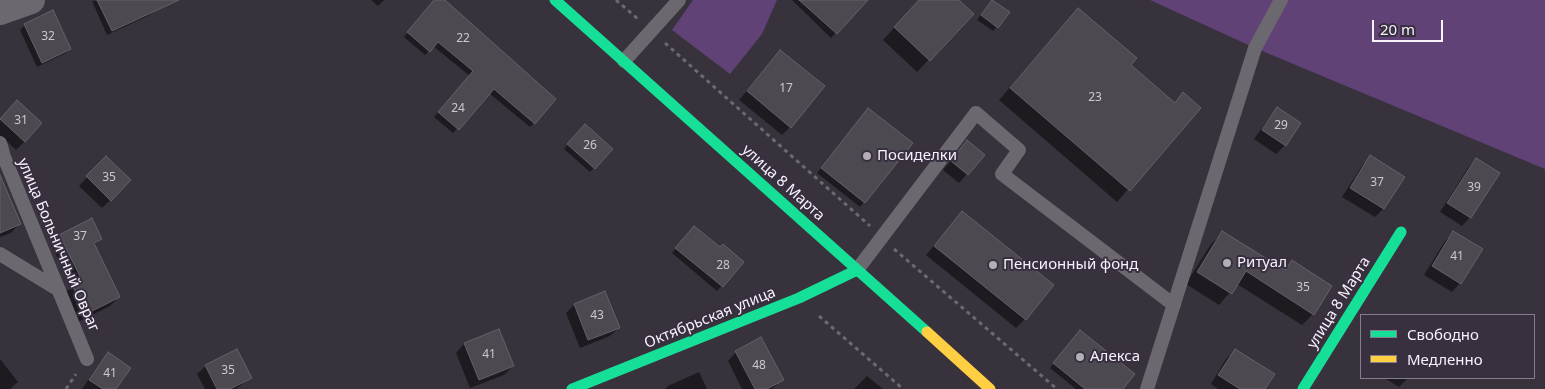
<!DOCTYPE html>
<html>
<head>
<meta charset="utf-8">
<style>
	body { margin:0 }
	#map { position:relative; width:1545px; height:389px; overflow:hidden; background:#37323c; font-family:"Noto Sans",sans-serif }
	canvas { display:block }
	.legend { position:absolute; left:1360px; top:314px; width:175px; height:65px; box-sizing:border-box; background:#382f3f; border:1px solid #847d8b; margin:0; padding:6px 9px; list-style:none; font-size:15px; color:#f7f1fc }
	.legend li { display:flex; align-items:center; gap:10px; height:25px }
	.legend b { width:25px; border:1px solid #847d8b }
	.scale { position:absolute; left:1372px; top:20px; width:71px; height:22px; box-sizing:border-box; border:2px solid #f7f1fc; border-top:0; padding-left:6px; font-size:15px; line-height:18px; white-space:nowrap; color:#f7f1fc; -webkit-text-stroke:4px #382f3f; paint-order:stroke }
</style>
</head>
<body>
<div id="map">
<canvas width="1545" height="389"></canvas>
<ul class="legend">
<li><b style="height:6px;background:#16e098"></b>Свободно</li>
<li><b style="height:6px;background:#ffcf43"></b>Медленно</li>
</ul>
<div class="scale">20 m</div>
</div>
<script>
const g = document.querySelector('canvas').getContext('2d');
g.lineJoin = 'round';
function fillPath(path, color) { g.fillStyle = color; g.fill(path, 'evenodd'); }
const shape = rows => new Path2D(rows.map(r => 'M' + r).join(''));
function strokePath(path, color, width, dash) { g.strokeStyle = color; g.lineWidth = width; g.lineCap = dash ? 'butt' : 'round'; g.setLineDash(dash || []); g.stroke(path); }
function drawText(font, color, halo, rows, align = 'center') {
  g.font = font + ' "Noto Sans",sans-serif'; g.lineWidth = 4; g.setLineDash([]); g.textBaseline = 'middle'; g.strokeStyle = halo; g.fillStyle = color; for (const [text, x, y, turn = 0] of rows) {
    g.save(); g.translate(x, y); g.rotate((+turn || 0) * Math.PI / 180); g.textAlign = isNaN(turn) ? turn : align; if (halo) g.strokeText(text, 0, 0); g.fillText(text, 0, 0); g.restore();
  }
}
const green = shape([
	[693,0,777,0,762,34,730,74,672,30],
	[1150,0,1545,0,1545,169,1255,48]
]);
const shadow = shape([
	[173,0,148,16,107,35,92,1],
	[371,0,384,0,378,6],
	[436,0,443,0,534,123,530,127,489,93,453,133,434,117,470,76,433,46,425,55,404,37],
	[792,0,866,0,831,38],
	[920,0,957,0,972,14,917,72,883,40],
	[988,5,997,27,993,31,977,20],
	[1078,9,1129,65,1174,104,1183,94,1199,108,1117,202,999,100],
	[25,25,70,49,66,53,37,67,20,30],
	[780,52,790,127,782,135,739,100],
	[1277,108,1285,145,1276,154,1254,139],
	[9,111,25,141,16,150,0,135,0,120],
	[864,114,864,202,860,207,817,173],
	[581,130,611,149,590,172,564,149],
	[967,141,967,174,959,183,943,170],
	[106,157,130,180,102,208,79,186],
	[1370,157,1403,178,1383,209,1375,217,1342,197,1362,166],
	[1476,159,1470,217,1462,226,1440,212,1468,168],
	[0,208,19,224,11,233,0,237],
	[962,213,1025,319,1016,328,926,255],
	[92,220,101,238,94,245,119,297,110,306,78,322,64,294,72,287,51,245,59,236],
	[690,231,743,262,717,291,672,253],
	[1454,232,1460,283,1452,292,1424,275,1445,241],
	[1222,233,1283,271,1292,262,1313,314,1302,325,1237,284,1219,305,1186,284,1211,244],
	[574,305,619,328,610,336,580,348,566,313],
	[499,330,513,366,504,375,470,388,456,353,464,344],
	[1076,336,1121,389,1076,389,1050,368],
	[1235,350,1264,389,1218,389,1211,384,1226,359],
	[736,352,782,380,772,389,742,389,728,361],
	[109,354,115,389,82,389,100,363],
	[0,359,18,382,10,389,0,389],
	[206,366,250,378,236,389,205,389,197,374],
	[699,372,707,389,665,389,668,386],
	[867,376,883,389,854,389],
	[1384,378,1408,378,1399,387]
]);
const building = shape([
	[97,0,179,0,112,31,97,0],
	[434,0,445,0,556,99,535,124,494,89,459,130,438,112,473,71,438,42,430,52,407,32,434,0],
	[799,0,868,0,837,34,799,0],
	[919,0,959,0,974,14,930,61,894,27,919,0],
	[992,0,1010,12,998,28,981,15,992,0],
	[1078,8,1137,58,1131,65,1175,103,1183,92,1201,108,1130,191,1010,88,1078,8],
	[53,10,71,49,42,63,24,24,53,10],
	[780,50,825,86,791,128,747,91,780,50],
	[17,100,42,123,25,142,0,119,17,100],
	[1277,107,1301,123,1286,146,1262,130,1277,107],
	[868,108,913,143,865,203,821,168,868,108],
	[585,124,613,149,595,169,567,144,585,124],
	[967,140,985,155,968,175,951,161,967,140],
	[1370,155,1405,177,1384,209,1350,188,1370,155],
	[106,156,131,180,111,201,86,176,106,156],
	[1476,158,1500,173,1471,218,1447,203,1476,158],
	[0,175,21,224,0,233,0,175],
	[962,211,1054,285,1026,320,934,246,962,211],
	[92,218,102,239,94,243,120,297,86,314,72,285,82,280,59,235,92,218],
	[694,226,720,247,723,244,744,262,723,287,675,248,694,226],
	[1222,231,1285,270,1292,260,1332,286,1314,315,1246,271,1232,294,1197,272,1222,231],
	[1453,231,1483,249,1461,284,1432,266,1453,231],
	[605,291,620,328,588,340,574,304,605,291],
	[499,329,514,366,479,380,464,343,499,329],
	[1080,330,1135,374,1123,389,1085,389,1053,363,1080,330],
	[761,337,784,380,767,389,755,389,735,351,761,337],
	[237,349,252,378,230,389,217,389,205,365,237,349],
	[1235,349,1275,374,1265,389,1240,389,1218,375,1235,349],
	[108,352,131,368,116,389,103,389,89,380,108,352]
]);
const path = shape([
	[616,0,638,19],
	[665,43,870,226],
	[894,249,1057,389],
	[819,316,903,389],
	[66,389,76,374]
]);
const lane = shape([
	[624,61,679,0],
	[0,143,4,157,87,359],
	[0,254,59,290],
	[857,270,976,113,1019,150,1002,174,1174,305],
	[1147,389,1255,48,1281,0]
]);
const street = shape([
	[0,11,31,0]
]);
const fast = shape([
	[555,0,927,332],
	[572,389,799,298,857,270],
	[1303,389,1401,232]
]);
const slow = shape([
	[927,332,990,389]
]);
const markers = [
	[867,156,5,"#b4aeb9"],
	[1227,263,5,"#b4aeb9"],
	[993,265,5,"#b4aeb9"],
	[1080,357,5,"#b4aeb9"]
];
const numberNames = [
	["32",48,37],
	["22",463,39],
	["17",786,89],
	["23",1095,98],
	["24",458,109],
	["31",21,121],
	["29",1281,126],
	["26",590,146],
	["35",109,178],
	["37",1377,183],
	["39",1474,188],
	["37",80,237],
	["41",1457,257],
	["28",723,266],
	["35",1303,288],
	["43",597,316],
	["41",489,355],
	["48",759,366],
	["35",228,371],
	["41",110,374]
];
const poiNames = [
	["Посиделки",877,156],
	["Ритуал",1237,263],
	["Пенсионный фонд",1003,265],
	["Алекса",1090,357]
];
const streetNames = [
	["улица 8 Марта",783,183,42],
	["улица Больничный Овраг",58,245,67],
	["улица 8 Марта",1339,303,-58],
	["Октябрьская улица",710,318,-22]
];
fillPath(green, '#604276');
fillPath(shadow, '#0007');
fillPath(building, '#4d4951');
strokePath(building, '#656169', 1);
strokePath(path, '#6d6970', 3, [4, 4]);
strokePath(lane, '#6c686f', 14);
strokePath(street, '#6c686f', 28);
strokePath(fast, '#16e098', 11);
strokePath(slow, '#ffcf43', 11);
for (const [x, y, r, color] of markers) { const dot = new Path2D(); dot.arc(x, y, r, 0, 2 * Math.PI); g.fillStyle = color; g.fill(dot); strokePath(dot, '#382f3f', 2); }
drawText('12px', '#ccc7d1', null, numberNames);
drawText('15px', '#f7f1fc', '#382f3f', poiNames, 'left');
drawText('15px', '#f7f1fc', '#382f3f', streetNames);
</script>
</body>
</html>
